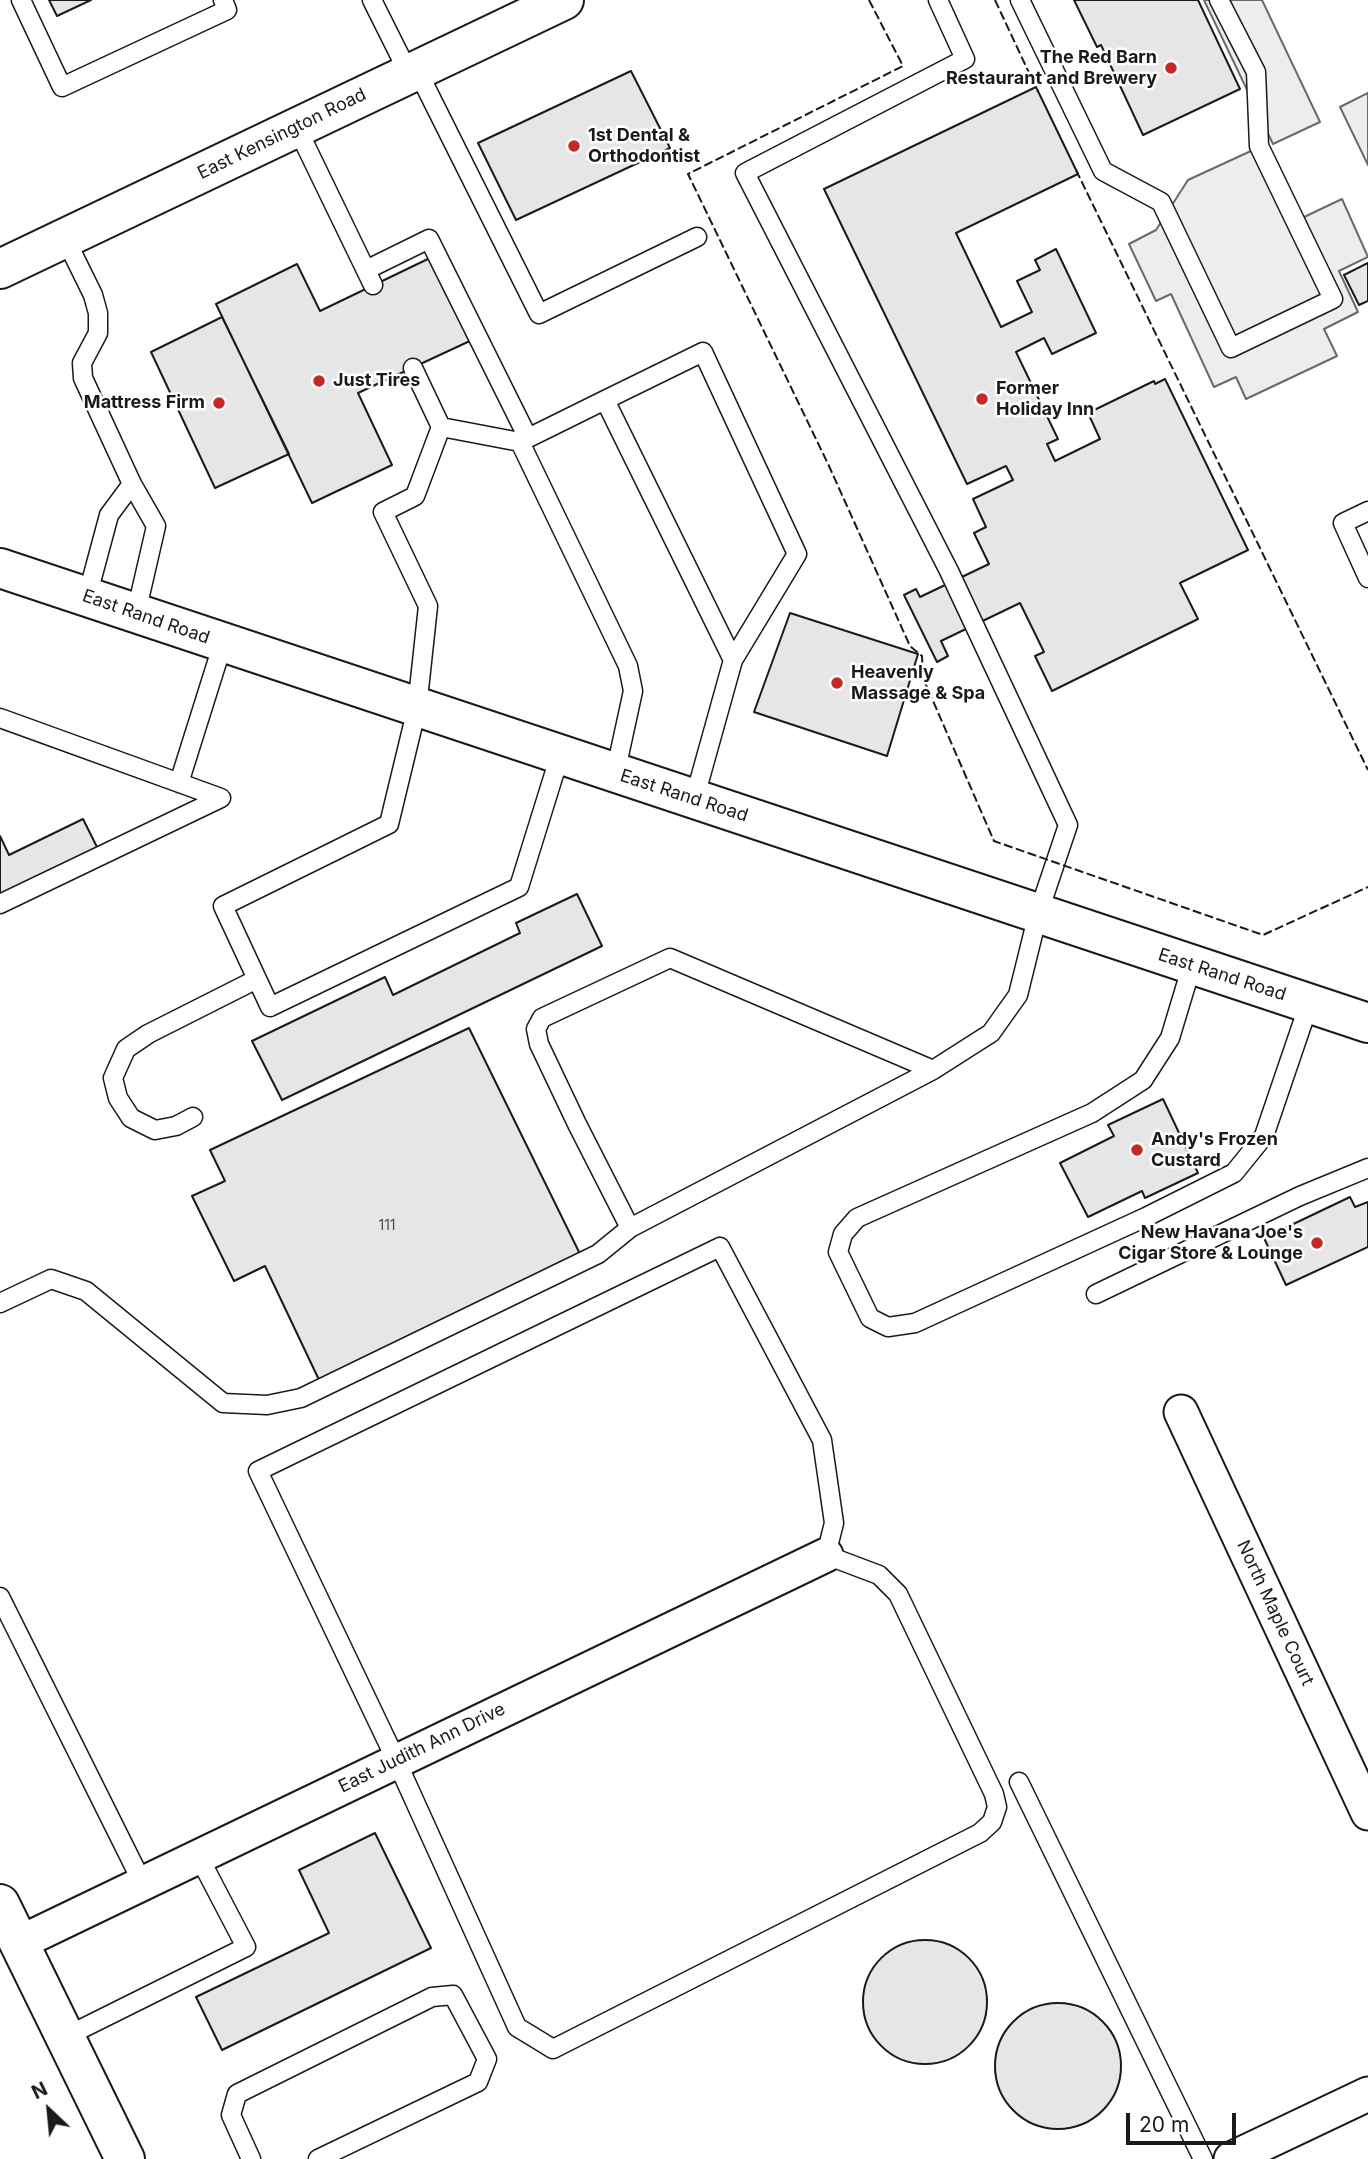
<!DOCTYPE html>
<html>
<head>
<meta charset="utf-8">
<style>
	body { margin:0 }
	#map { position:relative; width:1368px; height:2159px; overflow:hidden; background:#fff; font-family:Inter,sans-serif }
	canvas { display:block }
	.north { position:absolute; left:14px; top:2075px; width:70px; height:70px; -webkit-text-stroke:5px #fff; paint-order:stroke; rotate:334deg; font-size:19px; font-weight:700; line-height:28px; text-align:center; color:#1a1a1a }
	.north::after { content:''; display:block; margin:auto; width:24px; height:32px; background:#1a1a1a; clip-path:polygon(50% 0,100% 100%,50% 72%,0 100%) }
	.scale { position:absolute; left:1126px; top:2113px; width:110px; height:32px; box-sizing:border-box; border:4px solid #1a1a1a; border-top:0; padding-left:9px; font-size:21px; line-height:24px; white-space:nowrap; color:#1a1a1a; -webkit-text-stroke:5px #fff; paint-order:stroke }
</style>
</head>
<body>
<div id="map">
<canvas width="1368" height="2159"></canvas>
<div class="north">N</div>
<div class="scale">20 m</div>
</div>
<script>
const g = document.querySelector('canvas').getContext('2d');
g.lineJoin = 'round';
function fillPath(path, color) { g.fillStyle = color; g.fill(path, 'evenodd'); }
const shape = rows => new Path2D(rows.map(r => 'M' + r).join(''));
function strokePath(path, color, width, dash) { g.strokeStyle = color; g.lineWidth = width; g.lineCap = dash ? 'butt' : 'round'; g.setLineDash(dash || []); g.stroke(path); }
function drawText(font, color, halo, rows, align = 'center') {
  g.font = font + ' Inter,sans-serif'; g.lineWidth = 5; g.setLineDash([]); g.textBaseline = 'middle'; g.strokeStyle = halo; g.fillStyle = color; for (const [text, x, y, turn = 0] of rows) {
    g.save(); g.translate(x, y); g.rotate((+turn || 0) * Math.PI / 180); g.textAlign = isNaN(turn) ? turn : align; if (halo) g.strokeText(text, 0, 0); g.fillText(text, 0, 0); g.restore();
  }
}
const parking = shape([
	[1204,0,1262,0,1320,122,1273,144,1204,0],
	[1368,93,1368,165,1340,107,1368,93],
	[1266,144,1302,218,1342,199,1368,257,1339,271,1358,312,1324,329,1337,356,1246,399,1236,377,1214,387,1171,294,1156,301,1129,244,1156,230,1188,180,1266,144]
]);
const building = shape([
	[49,0,91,0,57,16,49,0],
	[1074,0,1198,0,1240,89,1143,135,1101,45,1097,47,1074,0],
	[631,71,670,148,516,220,478,143,631,71],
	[1036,87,1078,174,956,233,1001,327,1032,312,1017,281,1040,270,1035,260,1056,249,1096,333,1052,354,1044,338,1016,352,1058,439,1047,444,1055,461,1100,439,1088,413,1154,381,1155,384,1165,379,1248,550,1180,583,1198,619,1052,691,1035,656,1044,652,1020,603,941,641,948,656,937,662,904,595,916,589,920,597,989,564,974,533,986,527,973,499,1013,480,1006,466,967,484,824,189,1036,87],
	[432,257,472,340,358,393,392,465,312,503,216,304,297,264,320,311,432,257],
	[1368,263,1368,301,1359,305,1344,275,1368,263],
	[222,317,289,454,215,488,151,352,222,317],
	[790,613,918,654,887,756,754,712,790,613],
	[83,819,98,849,0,896,0,836,9,855,83,819],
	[577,894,602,946,282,1100,252,1041,385,977,393,995,520,933,516,923,577,894],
	[469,1028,581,1256,320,1382,265,1266,234,1281,192,1196,225,1181,210,1150,469,1028],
	[1163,1099,1198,1173,1145,1198,1142,1191,1088,1217,1060,1163,1114,1136,1108,1125,1163,1099],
	[1350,1197,1355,1207,1368,1202,1368,1247,1286,1285,1264,1238,1350,1197],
	[375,1833,431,1948,222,2050,196,1997,329,1933,299,1870,375,1833],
	'863 2002a62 62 0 1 1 124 0a62 62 0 1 1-124 0Z',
	'995 2066a63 63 0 1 1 126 0a63 63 0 1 1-126 0Z'
]);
const service = shape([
	[21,0,62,87,227,10,223,0],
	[372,0,409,74],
	[1020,0,1103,171,1161,202,1231,348,1333,299,1259,146,1256,72,1219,0],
	[417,70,539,314,697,237],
	[297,128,373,285],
	[65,238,93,295,98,313,98,333,82,363,83,378,132,484],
	[366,270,429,239,528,438],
	[413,368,441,427,415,496,383,512,428,606,417,708,389,824,223,906,270,1007,519,887,560,755],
	[605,400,703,352,797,554,733,660],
	[441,427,520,442,628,666,633,691,615,774],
	[520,442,605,400,733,660,694,800],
	[1368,511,1343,523,1368,578],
	[87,597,109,515,132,484,156,526,136,613],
	[0,718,221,798,0,904],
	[179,783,223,643],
	[1192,965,1170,1038,1143,1080,1092,1113,857,1218,843,1234,838,1252,870,1318,888,1327,915,1323,1146,1217,1234,1173,1264,1136,1309,1004],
	[933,1070,630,1228,577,1124,539,1044,536,1029,542,1018,670,958,933,1070,991,1033,1018,995,1038,914,1068,825,949,571,745,173,965,59,938,0],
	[193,1117,176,1126,155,1130,131,1118,118,1098,113,1078,126,1049,148,1034,257,979],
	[720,1247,822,1440,834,1523,826,1555,879,1575,898,1594,994,1794,997,1807,992,1822,980,1833,553,2049,517,2027,396,1760,258,1471,720,1247],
	[1096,1294,1300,1196,1368,1168],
	[0,1303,51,1279,86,1291,223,1403,267,1405,301,1398,598,1254,630,1228],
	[0,1597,143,1884],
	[1019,1782,1203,2159],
	[65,2037,246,1947,199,1857],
	[251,2159,231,2115,237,2094,432,1997,453,1995,487,2059,478,2082,318,2159]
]);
const minor = shape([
	[1181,1412,1368,1813],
	[19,1943,826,1555],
	[1231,2159,1368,2094]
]);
const secondary = shape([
	[0,269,564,0]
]);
const primary = shape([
	[0,568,1368,1023],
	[0,1904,125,2159]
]);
const fence = shape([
	[869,0,903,66,688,174,829,466,910,646,922,656,923,678,994,841,1263,935,1368,887],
	[995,0,1038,92],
	[1076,170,1368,770]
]);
const markers = [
	[1171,68,7,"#c62828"],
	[574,146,7,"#c62828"],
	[319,381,7,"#c62828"],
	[982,399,7,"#c62828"],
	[219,403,7,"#c62828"],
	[837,683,7,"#c62828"],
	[1137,1150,7,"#c62828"],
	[1317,1243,7,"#c62828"]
];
const numberNames = [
	["111",387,1226]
];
const poiNames = [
	["The Red Barn",1157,58,"right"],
	["Restaurant and Brewery",1157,79,"right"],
	["1st Dental &",588,136],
	["Orthodontist",588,157],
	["Just Tires",333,381],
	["Former",996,389],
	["Holiday Inn",996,410],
	["Mattress Firm",205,403,"right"],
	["Heavenly",851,673],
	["Massage & Spa",851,694],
	["Andy's Frozen",1151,1140],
	["Custard",1151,1161],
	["New Havana Joe's",1303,1233,"right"],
	["Cigar Store & Lounge",1303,1254,"right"]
];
const streetNames = [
	["East Kensington Road",282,134,-26],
	["East Rand Road",146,617,19],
	["East Rand Road",684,796,18],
	["East Rand Road",1222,975,18],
	["North Maple Court",1275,1613,65],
	["East Judith Ann Drive",422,1748,-26]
];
fillPath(parking, '#ededed');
strokePath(parking, '#6a6a6a', 2);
fillPath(building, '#e6e6e6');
strokePath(building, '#1a1a1a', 2);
strokePath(service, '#1a1a1a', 21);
strokePath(minor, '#1a1a1a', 37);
strokePath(secondary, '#1a1a1a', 42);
strokePath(primary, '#1a1a1a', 42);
strokePath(service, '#fff', 18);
strokePath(minor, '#fff', 33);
strokePath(secondary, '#fff', 38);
strokePath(primary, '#fff', 38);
strokePath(fence, '#1a1a1a', 2, [9, 3.5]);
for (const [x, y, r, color] of markers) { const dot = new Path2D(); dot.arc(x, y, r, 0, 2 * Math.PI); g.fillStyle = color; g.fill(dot); strokePath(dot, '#fff', 2.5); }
drawText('14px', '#4d4d4d', null, numberNames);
drawText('bold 18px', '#1a1a1a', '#fff', poiNames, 'left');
drawText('18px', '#1a1a1a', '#fff', streetNames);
</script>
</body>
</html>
